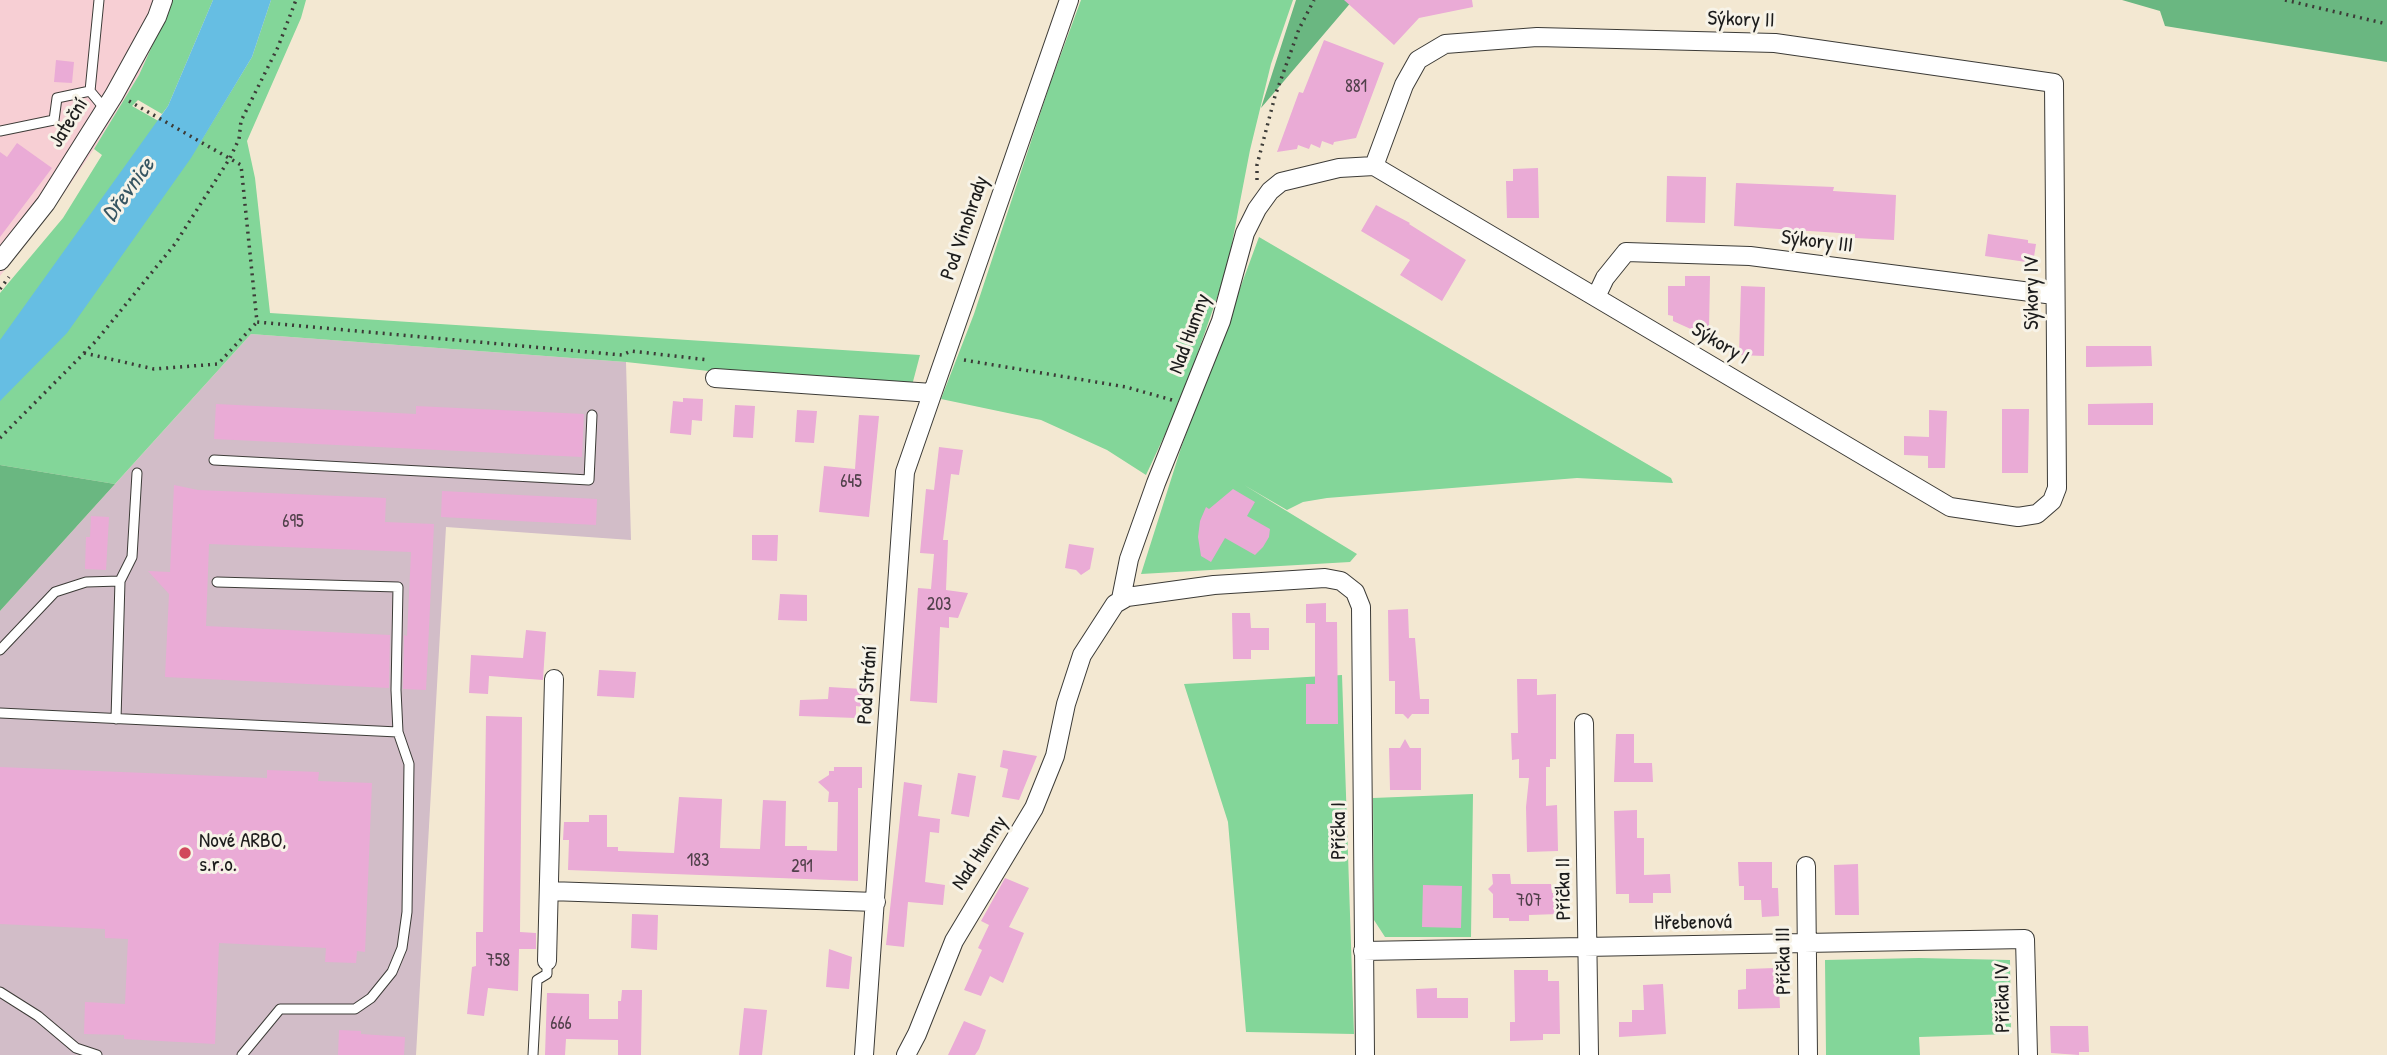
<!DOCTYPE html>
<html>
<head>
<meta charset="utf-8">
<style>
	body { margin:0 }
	canvas { display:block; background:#f3e8d2 }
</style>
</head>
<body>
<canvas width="2387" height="1055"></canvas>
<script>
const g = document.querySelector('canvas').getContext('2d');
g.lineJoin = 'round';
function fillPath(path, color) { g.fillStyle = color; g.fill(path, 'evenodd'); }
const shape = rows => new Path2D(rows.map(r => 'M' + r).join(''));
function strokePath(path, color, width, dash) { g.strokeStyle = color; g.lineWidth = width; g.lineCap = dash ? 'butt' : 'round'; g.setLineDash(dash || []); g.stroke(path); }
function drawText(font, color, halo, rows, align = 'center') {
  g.font = font + ' "Patrick Hand",sans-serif'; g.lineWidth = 6; g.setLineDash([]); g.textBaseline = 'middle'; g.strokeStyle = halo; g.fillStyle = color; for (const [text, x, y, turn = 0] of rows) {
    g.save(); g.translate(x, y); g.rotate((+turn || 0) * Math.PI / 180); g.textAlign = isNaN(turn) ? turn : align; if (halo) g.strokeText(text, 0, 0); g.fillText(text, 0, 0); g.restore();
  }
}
const built = shape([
	[0,0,173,0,139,75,94,149,51,212,0,276]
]);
const industrial = shape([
	[251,334,626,362,631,540,446,527,416,1055,0,1055,0,611]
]);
const green = shape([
	[173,0,213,0,168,106,162,114,138,100,132,106,199,144,252,57,271,0,306,0,301,18,247,141,255,178,270,313,920,355,910,393,626,362,251,334,115,484,0,465,0,293,63,218,102,155,94,149,139,75],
	[1081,0,1293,0,1271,64,1250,150,1227,269,1182,398,1146,475,1107,450,1041,420,941,399,974,314,1050,84],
	[1259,237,1671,478,1673,483,1577,478,1327,498,1303,502,1287,510,1244,485,1357,554,1350,562,1141,574,1181,448],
	[1342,675,1354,1034,1246,1032,1228,822,1184,684],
	[1473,794,1471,937,1385,937,1374,920,1373,798],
	[1919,958,2010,960,2011,1034,1919,1037,1920,1055,1826,1055,1825,960]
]);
const forest = shape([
	[1296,0,1353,0,1261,108],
	[2122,0,2387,0,2387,62,2165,26,2160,11],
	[0,465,115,484,0,611]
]);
const water = shape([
	[213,0,271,0,252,57,191,158,67,333,0,401,0,340,168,106]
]);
const building = shape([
	[1344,0,1472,0,1473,7,1419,18,1394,45],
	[1324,40,1384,63,1356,138,1334,142,1333,145,1322,141,1320,148,1311,144,1309,149,1298,145,1297,149,1277,152,1299,92,1303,93],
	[56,60,74,62,72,83,54,82],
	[17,143,52,168,0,237,0,152,7,157],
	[1538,168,1539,218,1507,218,1506,181,1513,181,1513,169],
	[1667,176,1706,177,1705,223,1666,222],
	[1736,183,1834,187,1833,191,1896,195,1894,240,1855,238,1855,234,1734,226],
	[1376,205,1410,223,1409,224,1466,260,1442,301,1400,275,1410,260,1361,231],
	[1988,234,2028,240,2028,243,2036,244,2033,263,1985,256],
	[1685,276,1710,276,1709,329,1704,329,1704,335,1673,321,1673,316,1668,315,1668,286,1685,286],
	[1741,286,1765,287,1764,356,1739,355],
	[2086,346,2151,346,2152,366,2086,367],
	[683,398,703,399,702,421,692,420,691,435,670,433,673,401,683,402],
	[2153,403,2153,425,2088,425,2088,404],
	[216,404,416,414,416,406,584,414,582,457,214,439],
	[735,405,755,406,753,438,733,437],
	[2002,409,2029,409,2028,473,2002,473],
	[797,410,817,411,814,443,795,442],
	[1929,410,1947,411,1945,468,1928,468,1928,456,1904,455,1904,436,1929,437],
	[859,415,879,416,869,517,819,512,824,466,855,469],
	[939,447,963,450,959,475,951,474,943,540,948,540,946,590,968,593,958,618,949,617,949,628,940,627,937,703,910,701,918,588,931,589,934,554,920,553,926,489,934,490],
	[174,485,198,490,386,498,385,522,434,524,426,690,403,689,404,635,407,636,411,552,209,544,206,626,390,635,389,688,165,677,169,594,148,571,170,572],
	[1233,489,1255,502,1247,516,1270,529,1269,537,1263,547,1255,555,1225,538,1211,562,1201,556,1198,537,1200,521,1206,507,1209,509],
	[442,491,597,499,596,525,441,517],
	[91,516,109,517,106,570,85,569,86,537,90,537],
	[752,535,778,535,777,561,752,560],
	[1069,544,1094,548,1090,569,1081,575,1076,570,1065,568],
	[780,594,807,595,807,621,778,620],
	[1326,603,1326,622,1337,622,1338,724,1306,724,1306,684,1315,684,1315,623,1306,623,1306,604],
	[1408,609,1409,638,1415,638,1420,699,1429,699,1429,714,1412,714,1408,719,1403,714,1395,714,1395,681,1389,681,1388,610],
	[1232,613,1250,613,1251,628,1269,628,1269,650,1251,650,1251,659,1233,659],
	[526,630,546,632,543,680,489,676,488,694,469,693,471,655,523,658],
	[599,670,636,672,634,698,597,696],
	[1517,679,1537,679,1537,695,1556,694,1556,759,1550,759,1550,767,1546,767,1546,806,1557,805,1558,851,1527,852,1526,807,1529,778,1519,778,1519,759,1512,760,1511,733,1518,733],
	[829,687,863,689,862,707,856,706,856,718,799,716,800,700,828,699],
	[486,716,522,717,520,932,536,933,536,949,519,949,518,991,488,988,484,1016,467,1014,472,967,476,966,476,932,483,932],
	[1616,734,1634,734,1634,763,1652,763,1653,782,1614,782],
	[1405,739,1410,748,1421,748,1421,790,1390,790,1389,748,1400,748],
	[1003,750,1037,756,1019,800,1002,797,1008,769,1000,767],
	[0,767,267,778,267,770,319,772,318,781,372,783,365,952,357,951,356,963,325,962,326,948,219,943,215,1044,124,1039,124,1035,84,1034,85,1002,125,1004,128,939,105,938,105,929,0,924],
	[834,767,862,767,862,788,858,788,858,881,568,870,569,840,563,840,564,822,589,822,589,815,607,815,607,847,618,847,618,851,674,853,679,797,722,799,720,848,760,849,763,800,786,801,785,846,807,846,807,850,837,851,838,802,828,802,829,792,818,782,829,775,829,771,834,771],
	[958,773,976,776,969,817,951,814],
	[904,782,922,785,918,816,940,819,939,833,930,832,925,882,945,885,943,905,908,902,904,947,886,945],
	[1637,810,1637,838,1644,838,1644,875,1670,874,1671,893,1653,893,1653,903,1629,903,1629,894,1616,894,1614,811],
	[1738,862,1772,862,1772,888,1778,888,1779,916,1762,917,1761,900,1744,900,1744,886,1739,886],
	[1858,864,1859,915,1835,915,1834,865],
	[1492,874,1510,874,1511,884,1551,884,1552,893,1559,893,1559,914,1529,915,1529,921,1509,921,1509,918,1493,918,1493,894,1488,889,1493,884],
	[1005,878,1029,888,1009,927,1024,933,1003,983,990,976,981,996,964,990,982,950,978,948,989,925,981,921],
	[1423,885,1462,886,1461,928,1422,927],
	[632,914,658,915,657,950,631,948],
	[829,949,852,957,849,989,826,987],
	[1775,968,1775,989,1779,989,1780,1008,1738,1009,1738,990,1746,989,1746,969],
	[1514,970,1548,970,1548,981,1559,981,1560,1034,1543,1034,1543,1040,1510,1041,1510,1022,1515,1022],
	[1663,984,1666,1034,1619,1037,1619,1022,1632,1022,1632,1010,1644,1010,1643,985],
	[1437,988,1437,998,1468,998,1468,1018,1417,1018,1416,989],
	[622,990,642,990,641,1055,618,1055,618,1040,566,1039,565,1055,545,1055,547,993,589,994,589,1019,618,1019,618,1001,621,1001],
	[744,1008,767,1010,762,1055,739,1055],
	[964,1021,986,1030,979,1049,975,1055,948,1055],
	[2050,1026,2088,1026,2089,1052,2079,1052,2079,1055,2051,1053],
	[339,1030,361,1031,361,1034,405,1037,404,1055,338,1055]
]);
const path = shape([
	[2285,0,2387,24],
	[129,101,241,165,257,322,622,355,631,351,709,360],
	[1257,180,1257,165,1275,96,1299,29,1314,0],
	[0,289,9,277],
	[84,353,154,369,218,364,257,322],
	[964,360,1126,387,1172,400],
	[0,438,96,341,175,244,230,158,239,139,241,121,278,47,296,0]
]);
const lane = shape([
	[99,0,90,91,105,109],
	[0,131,54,120,57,98,90,91],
	[214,460,589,480,592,415],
	[120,581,132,557,137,473],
	[217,582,398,587,396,690,398,732,409,764,407,912,402,948,392,972,371,998,355,1009,280,1009,242,1055],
	[0,650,55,592,86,582,120,581,116,719],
	[0,713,398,732],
	[0,992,38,1016,76,1048,97,1055],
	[533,1055,537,980,547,974,547,961]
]);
const street = shape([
	[1537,37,1775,43,2054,83,2057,488,2052,501,2037,514,2018,517,1950,507,1374,166,1404,85,1418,60,1445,44,1537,37],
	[0,261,46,203,114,95,157,17,163,0],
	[1596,297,1605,278,1626,252,1750,256,2054,295],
	[715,378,932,393],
	[1121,599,1129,559,1156,483,1221,321,1245,233,1257,209,1270,191,1281,182,1339,168,1374,166],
	[1584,723,1589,1055],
	[1806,866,1808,1055],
	[549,891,876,902],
	[1363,951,2025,939,2028,1055],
	[547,961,554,679],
	[864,1055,905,472,1069,0],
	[906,1055,917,1034,954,941,1034,808,1055,756,1066,704,1082,655,1115,604,1127,597,1214,585,1325,578,1341,581,1355,592,1361,607,1365,1055]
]);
const markers = [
	[185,853,7,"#d1495b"]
];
const numberNames = [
	["881",1356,87],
	["645",851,482],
	["695",293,522],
	["203",939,605],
	["183",698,861],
	["291",802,867],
	["707",1529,901],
	["758",498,961],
	["666",561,1024]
];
const streetNames = [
	["Sýkory II",1741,20,2],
	["Jateční",69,123,-58],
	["Pod Vinohrady",965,228,-71],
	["Sýkory III",1817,242,7],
	["Sýkory IV",2032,293,-90],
	["Nad Humny",1190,334,-70],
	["Sýkory I",1720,344,31],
	["Pod Strání",868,685,-86],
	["Příčka I",1339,831,-90],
	["Nad Humny",980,853,-57],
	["Příčka II",1564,889,-91],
	["Hřebenová",1693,923,-1],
	["Příčka III",1784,961,-91],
	["Příčka IV",2003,998,-91]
];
const poiNames = [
	["Nové ARBO,",199,841],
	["s.r.o.",199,865]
];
const waterNames = [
	["Dřevnice",129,190,-54]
];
fillPath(built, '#f7cfd4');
fillPath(industrial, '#d2bdc8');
fillPath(green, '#83d699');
fillPath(forest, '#6ab781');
fillPath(water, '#66bee3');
fillPath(building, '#eaabd6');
strokePath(lane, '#3c3b37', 11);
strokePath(street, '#3c3b37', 20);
strokePath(path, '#3c3b37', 3.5, [2, 5]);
strokePath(lane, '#fff', 9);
strokePath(street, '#fff', 18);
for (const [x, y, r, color] of markers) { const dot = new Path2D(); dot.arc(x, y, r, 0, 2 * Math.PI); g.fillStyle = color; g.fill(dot); strokePath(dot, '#f7f3e8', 2.5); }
drawText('18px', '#50404a', null, numberNames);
drawText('21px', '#1c1c1c', '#f7f3e8', streetNames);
drawText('21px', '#1c1c1c', '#f7f3e8', poiNames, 'left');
drawText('italic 23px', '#365562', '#f7f3e8', waterNames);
</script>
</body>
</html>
